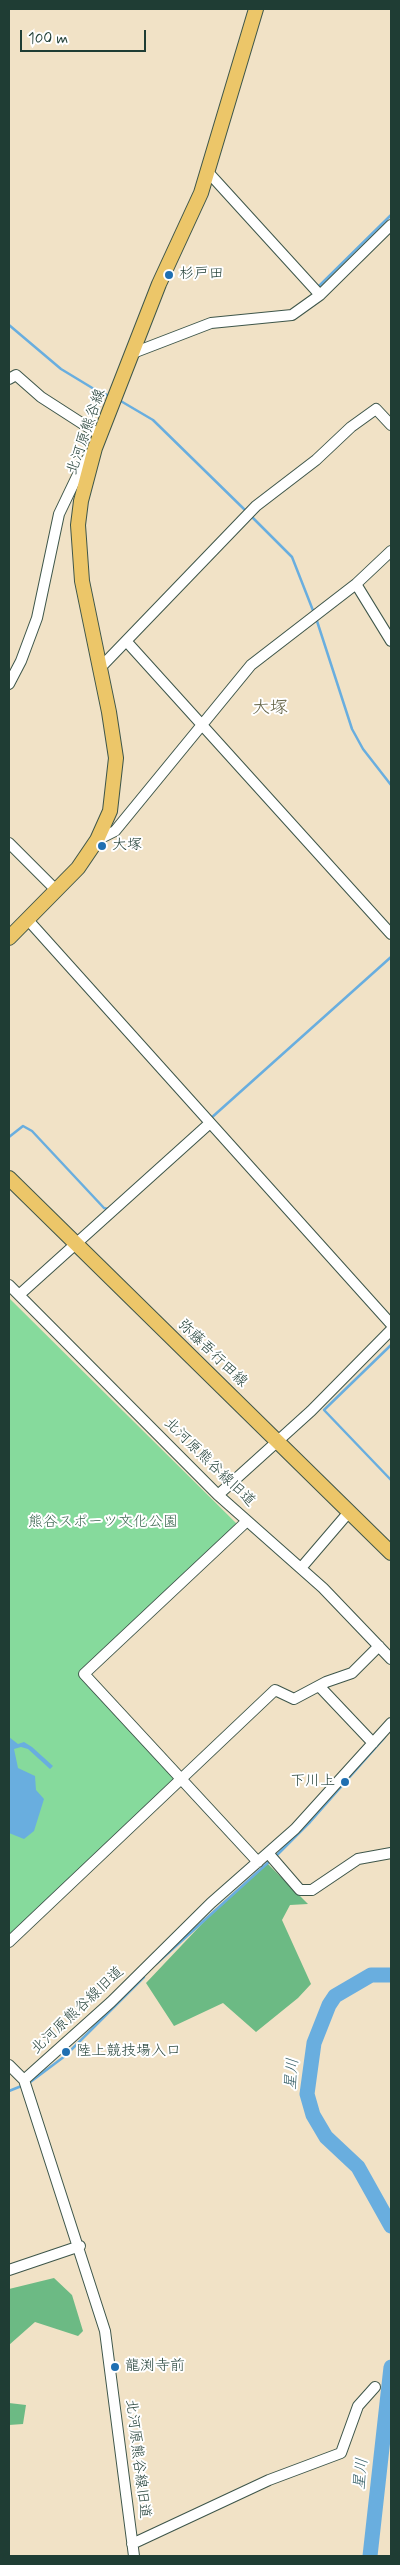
<!DOCTYPE html>
<html>
<head>
<meta charset="utf-8">
<style>
	body { margin:0 }
	#map { position:relative; width:400px; height:2565px; overflow:hidden; background:#f1e2c6; font-family:Mynerve,sans-serif }
	canvas { display:block }
	.frame { position:absolute; inset:0; border:10px solid #1f3d34; pointer-events:none }
	.scale { position:absolute; left:20px; top:30px; width:126px; height:22px; box-sizing:border-box; border:2px solid #1f3d34; border-top:0; padding-left:6px; font-size:15px; line-height:18px; white-space:nowrap; color:#1f3d34; -webkit-text-stroke:4px #fff; paint-order:stroke }
</style>
</head>
<body>
<div id="map">
<canvas width="400" height="2565"></canvas>
<div class="frame"></div>
<div class="scale">100 m</div>
</div>
<script>
const g = document.querySelector('canvas').getContext('2d');
g.lineJoin = 'round';
function fillPath(path, color) { g.fillStyle = color; g.fill(path, 'evenodd'); }
const shape = rows => new Path2D(rows.map(r => 'M' + r).join(''));
function strokePath(path, color, width, dash) { g.strokeStyle = color; g.lineWidth = width; g.lineCap = dash ? 'butt' : 'round'; g.setLineDash(dash || []); g.stroke(path); }
function drawText(font, color, halo, rows, align = 'center') {
  g.font = font + ' Mynerve,"Klee One",sans-serif'; g.lineWidth = 4; g.setLineDash([]); g.textBaseline = 'middle'; g.strokeStyle = halo; g.fillStyle = color; for (const [text, x, y, turn = 0] of rows) {
    g.save(); g.translate(x, y); g.rotate((+turn || 0) * Math.PI / 180); g.textAlign = isNaN(turn) ? turn : align; if (halo) g.strokeText(text, 0, 0); g.fillText(text, 0, 0); g.restore();
  }
}
const green = shape([
	[9,1298,238,1525,78,1674,178,1779,9,1938]
]);
const forest = shape([
	[267,1863,308,1904,290,1905,282,1920,311,1984,298,1998,256,2032,223,2003,174,2026,146,1983,216,1909],
	[54,2278,72,2295,83,2331,78,2336,35,2322,9,2345,9,2289],
	[9,2403,26,2405,23,2424,9,2425]
]);
const water = shape([
	[9,1737,18,1744,24,1742,32,1747,53,1766,50,1769,28,1749,21,1747,14,1749,18,1768,35,1776,36,1790,44,1799,34,1831,24,1839,9,1833]
]);
const stream = shape([
	[317,288,391,215],
	[9,325,61,369,94,389,109,396],
	[119,400,153,420,246,511],
	[250,515,292,557,314,613],
	[316,618,352,729,363,749,391,785],
	[210,1119,391,957],
	[9,1137,23,1126,32,1131,104,1208,108,1209],
	[391,1345,324,1410,391,1480],
	[275,1857,310,1822,385,1737],
	[156,1964,271,1860],
	[29,2083,65,2056,144,1977],
	[9,2091,24,2085]
]);
const river = shape([
	[391,1975,371,1975,335,1996,329,2005,314,2043,307,2094,313,2115,326,2137,358,2167,391,2226],
	[370,2556,391,2367]
]);
const minor = shape([
	[208,172,320,295],
	[133,353,211,323,292,315,320,295,391,225],
	[9,379,16,375,41,397,100,435],
	[356,584,391,641],
	[127,642,391,934],
	[100,668,256,506,316,460,351,427,376,409,391,425],
	[9,684,21,661,37,618,59,514,81,468,91,453],
	[97,840,115,831,251,665,356,584,391,551],
	[9,843,56,890],
	[28,920,391,1324],
	[9,1285,218,1495,323,1588,391,1659],
	[19,1295,210,1123],
	[218,1495,311,1411,391,1330],
	[247,1521,84,1674,258,1862],
	[301,1568,349,1512],
	[319,1686,373,1743],
	[268,1853,300,1890,312,1890,358,1859,391,1853],
	[9,1942,275,1690,294,1699,326,1682,352,1673,379,1646],
	[9,2065,24,2080],
	[24,2080,111,2002,211,1903,295,1829,391,1723],
	[24,2080,105,2331,134,2556],
	[9,2270,80,2246],
	[132,2544,269,2480,341,2453,358,2406,375,2387]
]);
const major = shape([
	[9,938,78,868,97,840,110,811,116,758,109,712,82,581,78,525,81,501,95,448,159,284,201,193,256,9],
	[9,1178,391,1553]
]);
const markers = [
	[169,275,5,"#1f6fb2"],
	[102,846,5,"#1f6fb2"],
	[345,1782,5,"#1f6fb2"],
	[66,2052,5,"#1f6fb2"],
	[115,2367,5,"#1f6fb2"]
];
const poiNames = [
	["杉戸田",179,275],
	["大塚",112,846],
	["下川上",335,1782,"right"],
	["陸上競技場入口",76,2052],
	["龍渕寺前",125,2367]
];
const streetNames = [
	["北河原熊谷線",87,432,-71],
	["弥藤吾行田線",212,1354,44],
	["北河原熊谷線旧道",209,1463,44],
	["北河原熊谷線旧道",78,2011,-43],
	["北河原熊谷線旧道",137,2459,83]
];
const parkNames = [
	["熊谷スポーツ文化公園",103,1523]
];
const waterNames = [
	["星川",293,2074,-85],
	["星川",362,2474,-84]
];
const quarterNames = [
	["大塚",270,709]
];
fillPath(green, '#86da9c');
fillPath(forest, '#6cba84');
fillPath(water, '#69aedf');
strokePath(stream, '#69aedf', 2.5);
strokePath(river, '#69aedf', 15);
strokePath(minor, '#3e564a', 12);
strokePath(major, '#3e564a', 16);
strokePath(minor, '#fff', 10);
strokePath(major, '#ecc669', 14);
for (const [x, y, r, color] of markers) { const dot = new Path2D(); dot.arc(x, y, r, 0, 2 * Math.PI); g.fillStyle = color; g.fill(dot); strokePath(dot, '#fff', 2); }
drawText('15px', '#1f3d34', '#fff', poiNames, 'left');
drawText('15px', '#1f3d34', '#fff', streetNames);
drawText('15px', '#39644e', '#fff', parkNames);
drawText('italic 16px', '#355f67', '#fff', waterNames);
drawText('18px', '#636244', '#fff', quarterNames);
</script>
</body>
</html>
